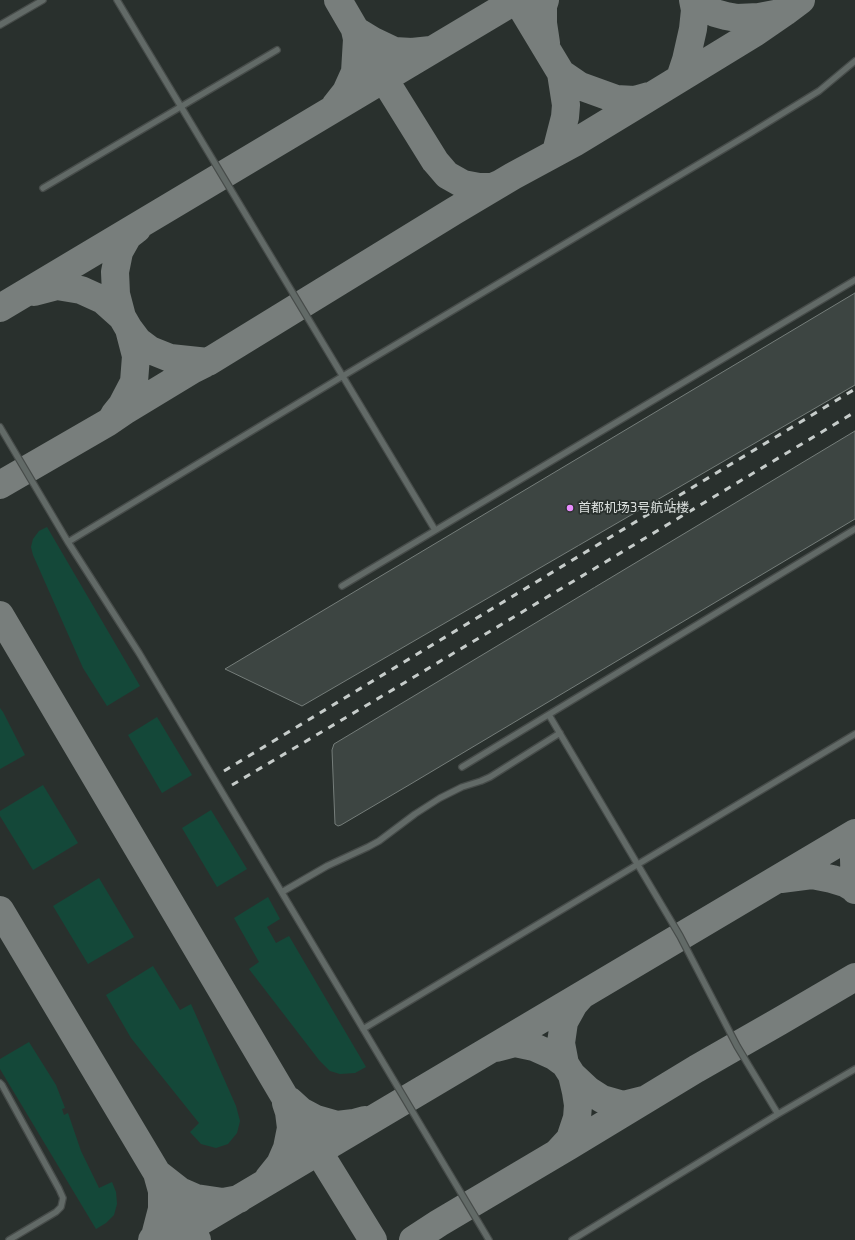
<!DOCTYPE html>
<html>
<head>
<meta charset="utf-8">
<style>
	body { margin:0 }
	canvas { display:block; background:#29302d }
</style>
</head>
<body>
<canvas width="855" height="1240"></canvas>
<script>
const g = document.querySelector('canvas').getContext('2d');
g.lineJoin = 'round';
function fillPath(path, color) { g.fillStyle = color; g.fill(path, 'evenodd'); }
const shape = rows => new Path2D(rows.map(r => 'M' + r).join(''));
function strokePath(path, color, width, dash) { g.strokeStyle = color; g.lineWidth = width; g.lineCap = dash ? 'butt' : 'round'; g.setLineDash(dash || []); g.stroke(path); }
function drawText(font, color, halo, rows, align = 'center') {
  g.font = font + ' "Exo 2","Noto Sans SC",sans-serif'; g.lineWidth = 3.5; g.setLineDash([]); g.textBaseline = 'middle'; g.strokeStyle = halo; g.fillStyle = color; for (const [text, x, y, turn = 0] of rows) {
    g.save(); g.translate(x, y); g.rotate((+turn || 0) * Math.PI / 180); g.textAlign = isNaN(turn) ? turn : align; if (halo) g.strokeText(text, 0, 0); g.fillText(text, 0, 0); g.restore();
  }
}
const green = shape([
	[47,527,140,686,107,706,83,668,33,555,31,547,33,539,39,531],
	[0,708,3,712,25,755,0,769],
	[157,717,192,775,162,793,128,735],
	[43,785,78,843,33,870,0,816,0,811],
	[211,810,247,869,217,887,182,828],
	[99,878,134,937,88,964,53,906],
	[268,897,280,919,267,927,276,943,289,936,366,1067,355,1073,340,1074,330,1071,319,1060,249,969,259,962,234,918],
	[153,966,180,1010,191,1004,236,1106,240,1121,237,1133,228,1144,216,1148,201,1144,190,1132,199,1123,131,1038,106,995],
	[29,1042,56,1085,65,1108,62,1109,64,1115,68,1113,81,1151,99,1188,112,1182,116,1192,117,1204,114,1215,106,1223,96,1229,0,1069,0,1059]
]);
const taxiway = shape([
	[338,0,384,79,435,161,447,175,463,184,479,187,492,187,499,184],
	[517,0,561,73,566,105,565,117,556,152],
	[545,0,543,6,543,23,546,43],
	[696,0,715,13,726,16,737,18,759,17,780,13],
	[561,73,580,86,616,99,635,100,649,96],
	[680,78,686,60,693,29,695,10,693,0],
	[335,106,346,92,355,72,357,39,355,30,373,41,394,51,412,52,431,50],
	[34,292,57,286,81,290,103,300,122,317,129,329,136,356,134,382,122,405,114,415],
	[0,308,516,0],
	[122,317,116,294,115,272,119,252,128,236,137,229],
	[129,329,138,341,150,350,170,358,208,362],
	[0,485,107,423,126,410,192,370,208,362,454,211,513,176,574,143,635,106,756,32,785,12,801,0],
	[0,615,283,1094,373,1240],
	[855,857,854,859,855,890],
	[781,879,812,875,832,879,845,883,855,889],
	[0,910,197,1240],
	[581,996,574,1004,564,1022,561,1043,565,1064,572,1075,588,1090,602,1099,623,1105,643,1100],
	[496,1048,515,1043,534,1047,554,1056,565,1064],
	[290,1101,301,1111,316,1119,337,1125,354,1123,365,1120],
	[558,1152,570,1139,577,1118,578,1105,576,1092,572,1075],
	[268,1179,280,1164,287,1148,291,1128,289,1112,286,1103],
	[152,1240,155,1236,162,1209,162,1191,157,1173,180,1191,196,1198,223,1202,239,1199],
	[169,1240,855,833],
	[413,1240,439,1223,569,1146,696,1069,780,1021,855,977]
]);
const building = shape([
	[855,293,855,385,302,706,225,669,855,293],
	[855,431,855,519,409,785,341,825,338,826,335,824,332,750,334,744,855,431]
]);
const service = shape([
	[117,0,435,530],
	[0,25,43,0],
	[43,188,277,50],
	[0,427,68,542,139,653,489,1240],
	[68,542,343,376,749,134,819,91,855,61],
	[342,586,855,280],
	[549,715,680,936,737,1046,778,1114],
	[462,767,855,529],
	[282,892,327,866,368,847,379,841,415,814,440,798,462,787,481,781,490,777,560,733],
	[363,1029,855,734],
	[0,1083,2,1085,59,1189,63,1198,61,1207,56,1212,9,1240],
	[572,1240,778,1114,855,1069]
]);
const rail = shape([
	[224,771,855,389],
	[232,785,389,692,855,412]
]);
const markers = [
	[570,508,4,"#e98dfe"]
];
const poiNames = [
	["首都机场3号航站楼",578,508]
];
fillPath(green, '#144839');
strokePath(taxiway, '#787e7c', 28);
fillPath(building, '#3d4542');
strokePath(building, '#757d7a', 1);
strokePath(service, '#474c4a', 8);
strokePath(service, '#626a67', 5.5);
strokePath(rail, '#c6ccca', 3, [7, 7]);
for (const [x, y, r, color] of markers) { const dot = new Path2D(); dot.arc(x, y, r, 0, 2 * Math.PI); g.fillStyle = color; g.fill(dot); strokePath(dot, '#29302d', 1.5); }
drawText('13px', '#dce1df', '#29302d', poiNames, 'left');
</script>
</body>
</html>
